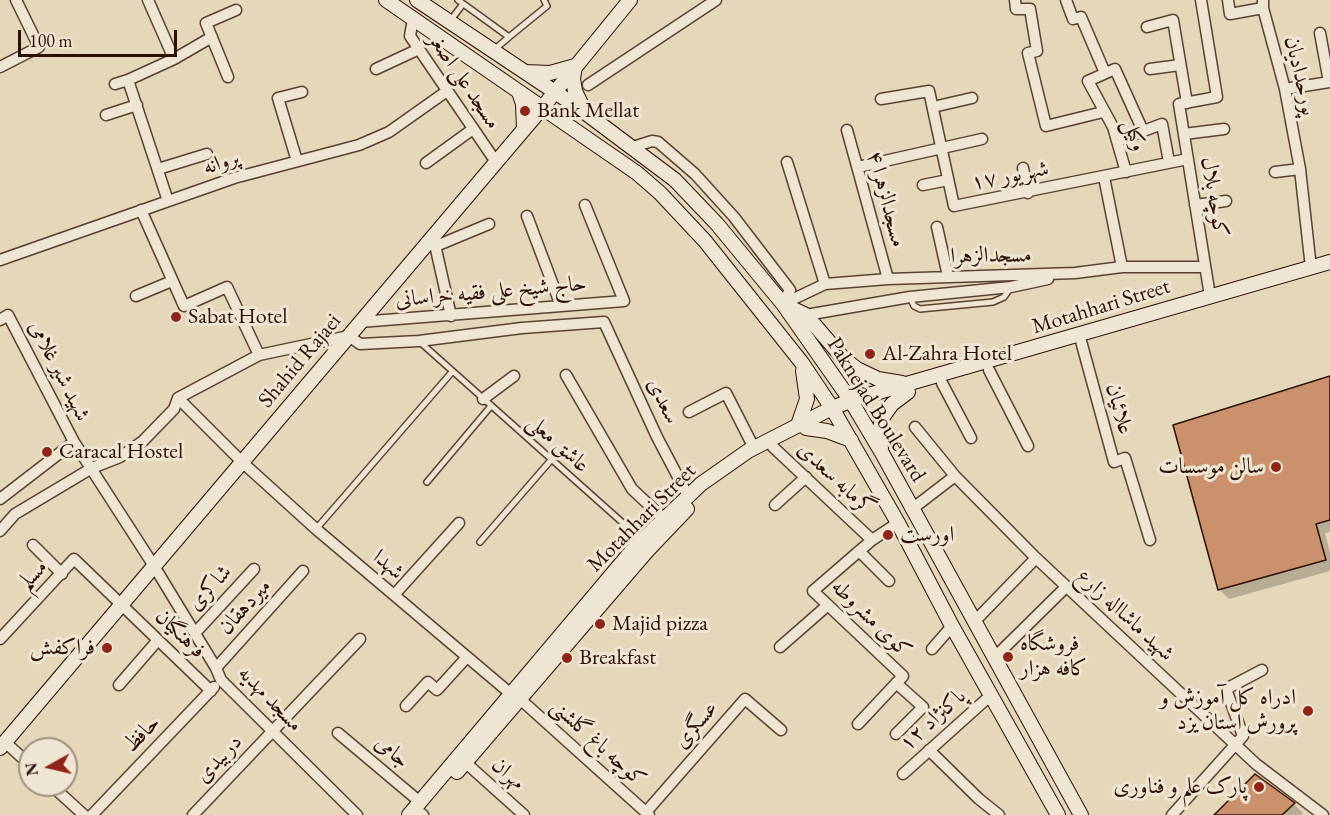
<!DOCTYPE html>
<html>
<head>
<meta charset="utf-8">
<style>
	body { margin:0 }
	#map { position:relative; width:1330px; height:815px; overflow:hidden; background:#e5d7b9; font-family:"EB Garamond",serif }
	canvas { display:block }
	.north { position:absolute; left:18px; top:737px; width:60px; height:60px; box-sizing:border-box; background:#eee5d2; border:2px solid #a09080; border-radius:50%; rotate:262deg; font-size:16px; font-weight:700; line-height:24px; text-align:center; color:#2c1004 }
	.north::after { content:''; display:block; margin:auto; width:21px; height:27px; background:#8f2418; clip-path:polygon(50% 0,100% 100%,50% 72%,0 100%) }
	.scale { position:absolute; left:18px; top:30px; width:159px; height:27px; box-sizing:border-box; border:3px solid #2c1004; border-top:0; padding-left:8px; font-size:18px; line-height:21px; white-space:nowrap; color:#2c1004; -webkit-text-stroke:4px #eee5d2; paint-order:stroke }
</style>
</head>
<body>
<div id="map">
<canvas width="1330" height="815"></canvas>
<div class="north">N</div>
<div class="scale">100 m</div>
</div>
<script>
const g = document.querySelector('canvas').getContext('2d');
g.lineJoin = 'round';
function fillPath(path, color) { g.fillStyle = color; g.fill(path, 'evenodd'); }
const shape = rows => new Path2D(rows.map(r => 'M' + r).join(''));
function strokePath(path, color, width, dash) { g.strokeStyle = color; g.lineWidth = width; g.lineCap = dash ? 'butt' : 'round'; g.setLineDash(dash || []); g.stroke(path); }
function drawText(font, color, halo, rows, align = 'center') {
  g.font = font + ' "EB Garamond",Amiri,serif'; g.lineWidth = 6; g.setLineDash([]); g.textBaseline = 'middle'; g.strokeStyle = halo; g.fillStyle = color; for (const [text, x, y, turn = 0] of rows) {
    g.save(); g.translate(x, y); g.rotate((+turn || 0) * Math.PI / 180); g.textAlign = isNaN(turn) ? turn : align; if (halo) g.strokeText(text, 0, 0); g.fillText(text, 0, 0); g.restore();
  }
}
const shadow = shape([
	[1330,377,1330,532,1325,533,1330,552,1330,571,1229,599,1219,589],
	[1294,804,1303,813,1301,815,1216,815]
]);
const building = shape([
	[1330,376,1330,520,1316,524,1326,560,1218,590,1173,425,1330,376],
	[1255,774,1295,803,1282,815,1214,815,1255,774]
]);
const lane = shape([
	[458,0,509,37,494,50],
	[450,21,463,4],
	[509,37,547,6,544,0],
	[910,297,914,306,920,309,993,302,1004,297,1011,287],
	[420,342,642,540],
	[427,482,491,406],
	[316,529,452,372],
	[480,542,551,460]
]);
const street = shape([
	[148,0,174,59],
	[1015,0,1016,9,1030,9,1037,51,1028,53,1046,126,1103,112],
	[1066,0,1073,19,1081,17,1105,73],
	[1201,0,1217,97,1179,104,1210,296],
	[1228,0,1230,14,1263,8],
	[1263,0,1263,8,1285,89,1300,169,1311,268],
	[413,19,410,36,496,162],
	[1147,27,1173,20,1187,103],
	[1320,33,1329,82],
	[0,67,39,47,16,0],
	[376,69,419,49],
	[1150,69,1180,65],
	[228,77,206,23,236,10],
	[128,80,168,201],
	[115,84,128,80,174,59,212,37],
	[588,85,716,0],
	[1285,89,1330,82],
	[881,99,929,91,954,206,1188,159],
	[933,107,972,98],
	[106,115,137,105],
	[847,130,888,279],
	[1184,134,1224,129],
	[1117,141,1162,124,1169,162],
	[633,147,652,141,658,142,695,174,734,217,790,290,783,304],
	[297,161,278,98,302,92],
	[787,162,825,284],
	[426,163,473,129],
	[858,167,982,139],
	[1023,168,1028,193],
	[158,169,207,154],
	[1126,172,1113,127,1088,81,1115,69,1143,131],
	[1275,172,1300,169],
	[1104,177,1122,267],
	[923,185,948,180],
	[1195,205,1226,201],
	[141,210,184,306,227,287,259,355],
	[527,216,561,306],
	[937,227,948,276],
	[433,236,451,316],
	[436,246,489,224],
	[0,260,234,178,359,145,389,132,447,91],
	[136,296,172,281],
	[783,304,825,284,888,279,1075,273,1122,267,1205,267],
	[806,315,910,297,1011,287,1048,279],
	[0,320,8,315,74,442,154,566,216,668,221,680,357,815],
	[360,322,624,301,585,205],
	[1081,341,1114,462,1125,458,1150,540],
	[989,370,1028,446],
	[566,375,632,489,664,519],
	[942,383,971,438],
	[178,398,242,462,316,529,511,694],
	[483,399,514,376],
	[689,412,726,393,754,448],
	[915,427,955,476,1036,558,1256,764,1323,815],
	[773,447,872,540],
	[0,499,74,442],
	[775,505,806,477],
	[912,509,955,476],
	[0,531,15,514,92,468,120,457,143,441,174,409,178,398,259,355,349,336,360,344,419,341,522,328,604,322,657,437,688,496],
	[33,545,62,574],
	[859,551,889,581],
	[394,595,459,523],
	[975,621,1036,558],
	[195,633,254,569],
	[0,639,74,559,211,691],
	[780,647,828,605],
	[932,649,952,626],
	[995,657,1066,587],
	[216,668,303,571],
	[119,685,158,640],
	[520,699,649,815],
	[406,706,428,682,437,690,467,657],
	[858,724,903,676,813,591,872,540,898,523],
	[338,733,420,802],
	[896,734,923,707,896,683],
	[5,742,30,765],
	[929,750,979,799,999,815],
	[466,763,524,815],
	[903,774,991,695],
	[51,785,84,815],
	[646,812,745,699,781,730],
	[422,814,423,815],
	[92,815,214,687],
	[193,815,360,639],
	[1172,815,1243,736,1226,689,1262,670]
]);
const secondary = shape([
	[386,0,637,173,660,193,705,241,802,363,832,408,898,523,952,626,1058,815],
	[417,0,579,108,675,180,717,224,783,304,851,401,882,453,1081,815],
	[526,72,550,73,575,66,573,79,575,91,583,108],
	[519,92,523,104,524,129],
	[785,305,806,315,843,358,857,369,878,379,902,383],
	[798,425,807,399,803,371],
	[806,428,827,431,851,440],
	[881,448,879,435,882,418,892,404,908,392],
	[0,748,542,108,630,0],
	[457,772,647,551,687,509],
	[409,815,636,546,701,484,748,451,832,408,858,398,1330,262]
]);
const markers = [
	[525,111,6,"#8f2418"],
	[176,317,6,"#8f2418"],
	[870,354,6,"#8f2418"],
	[47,452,6,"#8f2418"],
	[1276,467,6,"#8f2418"],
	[888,535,6,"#8f2418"],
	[600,624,6,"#8f2418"],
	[107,648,6,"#8f2418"],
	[1008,657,6,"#8f2418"],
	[567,658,6,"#8f2418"],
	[1308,711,6,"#8f2418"],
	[1259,787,6,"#8f2418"]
];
const streetNames = [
	["پورحدادیان",1300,76,77],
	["مسجد علی اصغر",464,81,56],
	["وکیل",1134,135,70],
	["پروانه",221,163,-18],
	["۱۷ شهریور",1010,176,-11],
	["کوچه بلال",1214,197,81],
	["مسجدالزهرا ۴",886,199,75],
	["مسجدالزهرا",991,256,-1],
	["حاج شیخ علی فقیه خراسانی",491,292,-5],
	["Motahhari Street",1101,307,-17],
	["Shahid Rajaei",300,361,-50],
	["شهید شیر غلامی",59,371,63],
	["سعدی",663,401,65],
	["علائیان",1119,409,75],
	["Paknejad Boulevard",876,410,58],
	["عاشق معلی",558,444,42],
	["گرمابه سعدی",836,479,43],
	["Motahhari Street",642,518,-45],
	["شهدا",388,565,40],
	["مسلم",33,575,-47],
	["شاکری",210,588,-47],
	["میردهقان",245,607,-48],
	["شهید ماشااله زارع",1125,615,43],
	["کوی مشروطه",871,619,44],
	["فرهنگیان",180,634,44],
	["مسجد مهدیه",270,699,46],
	["پاکنژاد ۱۲",933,720,-42],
	["عسگری",696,725,-49],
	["حافظ",142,734,-46],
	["کوچه باغ گلشنی",598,743,42],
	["جامی",392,752,40],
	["دربیدی",219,759,-47],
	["مهران",508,774,42]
];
const poiNames = [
	["Bank Mellat",537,111],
	["Sabat Hotel",188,317],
	["Al-Zahra Hotel",882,354],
	["Caracal Hostel",59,452],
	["سالن موسسات",1264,467,"right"],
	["اورست",900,535],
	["Majid pizza",612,624],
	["فروشگاه",1020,644],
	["کافه هزار",1020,669],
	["فراکفش",95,648,"right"],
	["Breakfast",579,658],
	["ادراه کل آموزش و",1296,698,"right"],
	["پرورش استان یزد",1296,723,"right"],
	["پارک علم و فناوری",1247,787,"right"]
];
fillPath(shadow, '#0003');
fillPath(building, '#cb916d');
strokePath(building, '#2c1004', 1.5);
strokePath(lane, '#5a4231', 8);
strokePath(street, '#5a4231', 13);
strokePath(secondary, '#2c1004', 16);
strokePath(lane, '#eee5d2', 5);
strokePath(street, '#eee5d2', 10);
strokePath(secondary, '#eee5d2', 14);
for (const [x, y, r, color] of markers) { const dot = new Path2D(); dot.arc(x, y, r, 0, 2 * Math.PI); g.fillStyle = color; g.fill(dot); strokePath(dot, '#eee5d2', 2); }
drawText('22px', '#2c1004', '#eee5d2', streetNames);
drawText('22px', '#2c1004', '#eee5d2', poiNames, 'left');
</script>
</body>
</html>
